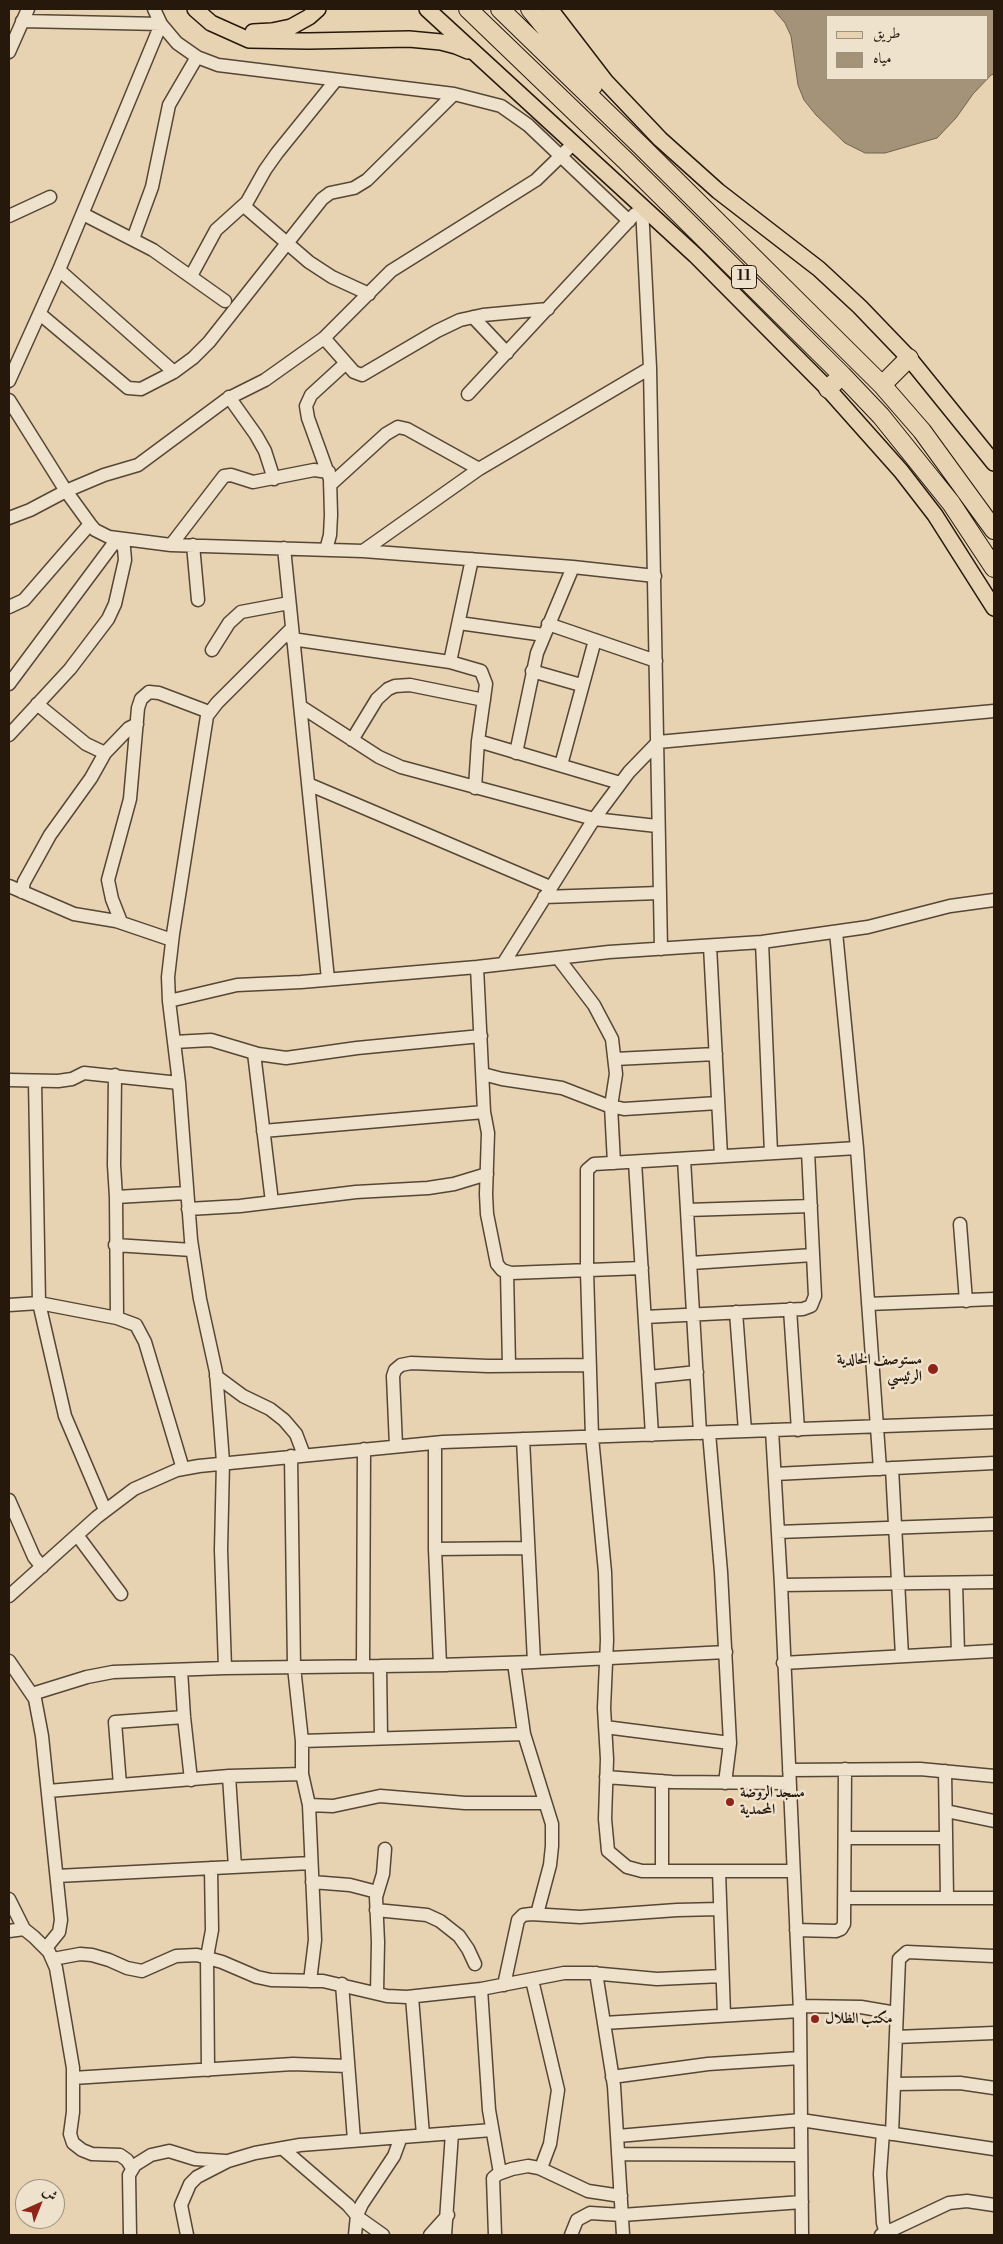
<!DOCTYPE html>
<html>
<head>
<meta charset="utf-8">
<style>
	body { margin:0 }
	#map { position:relative; width:1003px; height:2244px; overflow:hidden; background:#e7d2b2; font-family:"Libre Bodoni",Amiri,serif }
	canvas { display:block }
	.frame { position:absolute; inset:0; border:10px solid #26180b; pointer-events:none }
	.legend { position:absolute; left:826px; top:15px; width:162px; height:65px; box-sizing:border-box; background:#efe2cd; border:1px solid #9f917f; margin:0; padding:6px 9px; list-style:none; font-size:15px; color:#26180b }
	.legend li { display:flex; align-items:center; gap:10px; height:25px }
	.legend b { width:25px; border:1px solid #9f917f }
	.north { position:absolute; left:15px; top:2179px; width:50px; height:50px; box-sizing:border-box; background:#efe2cd; border:1px solid #9f917f; border-radius:50%; rotate:44deg; font-size:14px; font-weight:700; line-height:20px; text-align:center; color:#26180b }
	.north::after { content:''; display:block; margin:auto; width:18px; height:22px; background:#8f2418; clip-path:polygon(50% 0,100% 100%,50% 72%,0 100%) }
</style>
</head>
<body>
<div id="map">
<canvas width="1003" height="2244"></canvas>
<div class="frame"></div>
<ul class="legend">
<li><b style="height:6px;background:#e7d2b2"></b>طريق</li>
<li><b style="height:14px;background:#a59379"></b>مياه</li>
</ul>
<div class="north">ش</div>
</div>
<script>
const g = document.querySelector('canvas').getContext('2d');
g.lineJoin = 'round';
function fillPath(path, color) { g.fillStyle = color; g.fill(path, 'evenodd'); }
const shape = rows => new Path2D(rows.map(r => 'M' + r).join(''));
function strokePath(path, color, width, dash) { g.strokeStyle = color; g.lineWidth = width; g.lineCap = dash ? 'butt' : 'round'; g.setLineDash(dash || []); g.stroke(path); }
function drawText(font, color, halo, rows, align = 'center') {
  g.font = font + ' "Libre Bodoni",Amiri,serif'; g.lineWidth = 5; g.setLineDash([]); g.textBaseline = 'middle'; g.strokeStyle = halo; g.fillStyle = color; for (const [text, x, y, turn = 0] of rows) {
    g.save(); g.translate(x, y); g.rotate((+turn || 0) * Math.PI / 180); g.textAlign = isNaN(turn) ? turn : align; if (halo) g.strokeText(text, 0, 0); g.fillText(text, 0, 0); g.restore();
  }
}
const water = shape([
	[773,9,994,9,994,74,991,75,973,94,956,118,937,138,885,153,865,153,845,143,816,115,804,100,798,85,791,36,785,23,773,9],
	[827,16,987,16,987,79,827,79,827,16]
]);
const minor = shape([
	[154,9,161,24,177,43,197,57,218,65,454,94,501,106,528,125,629,221],
	[9,52,28,9],
	[244,206,309,262,332,277,369,294],
	[642,207,650,368,661,949],
	[83,214,153,250,225,301],
	[9,216,50,197],
	[133,239,152,187,169,105,197,57],
	[59,270,174,372],
	[191,276,216,230,247,202,265,170,277,153,336,80],
	[40,314,128,388,141,389,174,372,193,358,209,342,322,199,330,193,354,188,367,180,454,94],
	[473,317,507,353],
	[324,338,354,372,362,375,437,331,460,320,483,315,548,309],
	[9,381,59,270,161,24,22,21],
	[468,394,635,214],
	[229,397,256,435,265,451,274,479],
	[9,400,66,491,90,524,95,530,109,537,171,545,363,551,573,567,655,576],
	[330,485,386,434,398,427,407,429,479,469],
	[9,518,30,510,66,491,104,475,138,465,227,399,265,380,324,338,391,271,536,180,573,144],
	[171,545,224,476,231,475,253,482,314,470,329,472],
	[193,545,198,600],
	[284,548,328,979],
	[326,550,330,535,331,515,330,479,308,418,306,406,311,395,346,363],
	[363,551,479,469,650,368],
	[9,607,24,600,90,524],
	[459,623,544,635],
	[548,624,656,661],
	[292,639,450,662,481,671,486,684,478,741,475,788],
	[212,650,229,623,241,612,289,603],
	[450,662,472,559],
	[532,671,581,685],
	[9,684,117,539,124,548,125,560,115,604,108,619,70,669,9,735],
	[37,704,86,744,105,753],
	[300,706,379,757,401,767,594,819,657,826],
	[352,740,377,699,388,689,395,686,410,685,484,700],
	[478,741,620,783],
	[516,753,537,653,573,567],
	[561,765,595,640],
	[308,784,550,887],
	[9,886,74,914,116,921,172,940],
	[22,892,24,882,50,835,91,778,105,753,129,728,137,724],
	[544,897,659,893],
	[121,922,112,899,108,880,130,799,138,708,141,699,149,692,159,693,209,712],
	[836,932,857,1148,880,1469],
	[762,942,771,1153],
	[710,946,721,1156],
	[558,958,594,1005,612,1039,616,1074,611,1106,614,1163],
	[503,964,594,819,629,772,658,742,994,711],
	[477,967,484,1112,488,1133,486,1194,487,1214,497,1264,502,1270,511,1273,642,1268],
	[169,1001,237,985,301,982,477,967,609,952,762,942,868,927,950,906,994,900],
	[174,1042,211,1040,258,1054,286,1058,357,1048,481,1036],
	[254,1053,272,1202],
	[615,1059,716,1054],
	[483,1074,502,1079,562,1088,606,1105,624,1109,718,1103],
	[9,1080,58,1081,72,1079,84,1073,179,1083],
	[263,1131,484,1112],
	[684,1159,700,1433],
	[635,1162,652,1435],
	[116,1197,186,1193],
	[188,1209,240,1206,356,1192,428,1188,454,1184,487,1174],
	[687,1210,811,1206],
	[960,1224,966,1301],
	[115,1245,192,1250],
	[691,1263,813,1255],
	[507,1272,509,1366],
	[868,1304,994,1299],
	[9,1305,39,1303,35,1081],
	[790,1309,798,1430],
	[736,1312,745,1431],
	[645,1317,803,1309,811,1306,815,1296,808,1151],
	[117,1318,136,1325,145,1342,183,1469],
	[216,1376,243,1396,270,1409,284,1420,296,1434,304,1455],
	[649,1377,697,1372],
	[772,1430,781,1585,800,2011,802,2235],
	[709,1433,721,1572,730,1743,725,1783],
	[435,1443,435,1549,440,1665,534,1662,523,1439],
	[396,1446,393,1376,395,1370,401,1365,411,1363,488,1366,590,1365],
	[291,1456,294,1667,302,1741,302,1774,309,1805,315,1940,310,1981],
	[892,1468,902,1656],
	[775,1474,994,1463],
	[9,1500,34,1557,42,1567],
	[105,1510,65,1416,39,1303,117,1318,116,1197,114,1165,115,1075],
	[778,1532,994,1524],
	[77,1535,121,1594],
	[435,1549,528,1548],
	[956,1583,958,1653],
	[781,1585,994,1582],
	[9,1596,97,1517,134,1489,177,1470,199,1466,443,1442,994,1422],
	[9,1661,35,1699,42,1736,61,1920,59,1932,46,1948],
	[783,1663,994,1651],
	[363,1666,364,1449],
	[380,1666,447,1665],
	[225,1668,221,1550,223,1462,220,1422,216,1372,200,1299,191,1240,179,1083,169,1001,168,977,173,934,207,716,217,703,291,629],
	[181,1670,184,1717,191,1780],
	[32,1694,87,1677,113,1672,225,1668,380,1666,381,1738],
	[605,1727,730,1743],
	[524,1734,514,1663,726,1652],
	[302,1741,524,1734,552,1824,552,1846,550,1865,537,1914],
	[789,1770,920,1769,994,1776],
	[945,1771,947,1898],
	[229,1776,235,1867],
	[606,1777,672,1782,789,1783],
	[120,1785,115,1722,184,1717],
	[48,1791,229,1776,302,1774],
	[309,1805,333,1806,380,1796,465,1803,545,1803],
	[946,1811,994,1821],
	[845,1838,946,1838],
	[662,1870,662,1781],
	[719,1871,724,2015],
	[793,1871,642,1871,627,1867,608,1851,605,1819,607,1759,604,1708,607,1640,605,1572,592,1437,587,1271,587,1170,594,1164,857,1148],
	[57,1876,311,1863],
	[312,1882,350,1885,377,1892],
	[844,1898,994,1898],
	[9,1899,24,1929],
	[376,1910,427,1915,440,1921,459,1936,468,1949,475,1964],
	[796,1930,836,1931,841,1929,844,1924,845,1769],
	[9,1931,24,1929,34,1937,49,1952,56,1968,73,2068,73,2112,70,2134,73,2143,82,2150,92,2154,120,2155,127,2160,132,2168],
	[53,1959,80,1954,92,1955,109,1960,127,1968,142,1971,176,1956,197,1955,222,1962,257,1977,271,1980,323,1981,387,1996,407,1997,481,1989,564,1973,591,1973,657,1979,722,1976],
	[596,1973,614,2086,623,2235],
	[532,1980,558,2090,550,2144,541,2168],
	[342,1984,354,2140],
	[504,1985,518,1920,523,1915,531,1914,580,1917,677,1910,720,1909],
	[481,1989,489,2110,500,2173],
	[377,1993,378,1942,376,1897,383,1874,385,1849],
	[412,1997,423,2135],
	[800,2006,861,2007,896,2013],
	[604,2023,800,2011],
	[896,2037,994,2033],
	[208,2070,207,1957,212,1930,211,1868],
	[612,2077,708,2064,800,2058],
	[73,2078,293,2064,347,2066],
	[895,2084,960,2083,994,2088],
	[883,2132,880,2174,883,2223,886,2234],
	[892,2134,899,1959,907,1952,994,1956],
	[618,2136,801,2120,994,2149],
	[282,2148,348,2205,359,2218,383,2235],
	[618,2154,801,2155],
	[130,2235,129,2175,135,2165,151,2155,169,2151,195,2159,225,2161],
	[187,2235,181,2205,190,2184,197,2177,228,2161,255,2153,300,2145,492,2130],
	[355,2235,357,2215,362,2204,394,2156,401,2137],
	[430,2235,448,2215],
	[445,2235,452,2133],
	[495,2235,493,2178,498,2174,512,2169,528,2166,539,2168,588,2191,621,2196],
	[571,2235,577,2220,590,2213,622,2215,802,2202],
	[881,2235,949,2203,967,2201,994,2205]
]);
const major = shape([
	[195,9,211,23,249,40,309,41,409,39,441,42,456,46,468,51],
	[427,9,695,255,828,389,901,471,935,515,994,608],
	[550,9,606,82,660,139,718,191,819,269,860,307,909,358,994,463],
	[253,32,272,31,291,27,309,17,318,9]
]);
const highway = shape([
	[468,9,627,162,842,375,881,416,951,503,994,568],
	[500,9,642,147,882,385,922,431,994,530],
	[530,9,593,86],
	[882,385,909,358],
	[828,389,842,375]
]);
const markers = [
	[933,1369,6,"#8f2418"],
	[730,1802,5,"#8f2418"],
	[815,2019,5,"#8f2418"]
];
const shields = [
	[744,277,25]
];
const shieldNames = [
	["11",744,277]
];
const poiNames = [
	["مستوصف الخالدية",922,1360,"right"],
	["الرئيسي",922,1377,"right"],
	["مسجد الروضة",740,1793],
	["المحمدية",740,1810],
	["مكتب الظلال",825,2019]
];
fillPath(water, '#a59379');
strokePath(water, '#72624d', 1);
strokePath(minor, '#564635', 15);
strokePath(major, '#26180b', 18);
strokePath(highway, '#26180b', 20);
strokePath(minor, '#efe2cd', 12);
strokePath(major, '#e7d2b2', 15);
strokePath(highway, '#e7d2b2', 18);
for (const [x, y, r, color] of markers) { const dot = new Path2D(); dot.arc(x, y, r, 0, 2 * Math.PI); g.fillStyle = color; g.fill(dot); strokePath(dot, '#efe2cd', 2); }
for (const [x, y, w] of shields) { const box = new Path2D(); box.roundRect(x - w / 2, y - 11.5, w, 23, 4); g.fillStyle = '#efe2cd'; g.fill(box); strokePath(box, '#26180b', 1); }
drawText('bold 14px', '#26180b', null, shieldNames);
drawText('bold 15px', '#26180b', '#efe2cd', poiNames, 'left');
</script>
</body>
</html>
